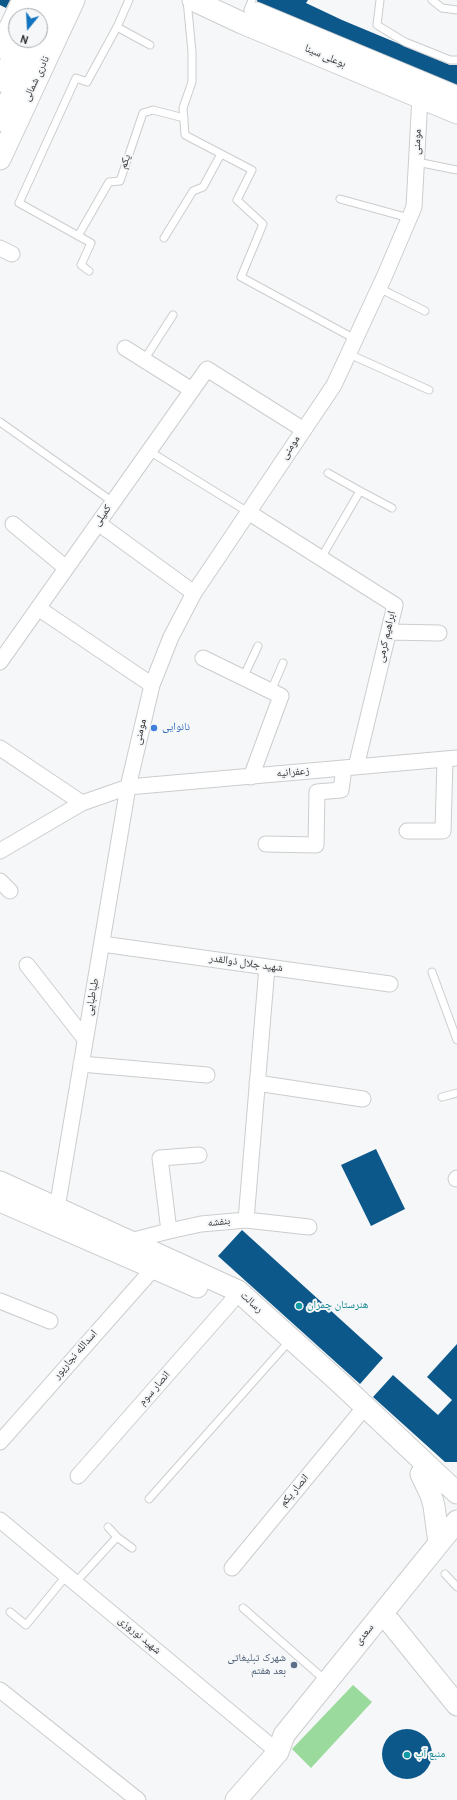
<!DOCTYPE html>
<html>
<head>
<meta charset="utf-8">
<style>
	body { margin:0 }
	#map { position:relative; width:457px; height:1800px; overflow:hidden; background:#f5f7f8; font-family:Overpass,sans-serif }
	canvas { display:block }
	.north { position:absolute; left:8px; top:8px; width:40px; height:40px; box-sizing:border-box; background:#f5f7f8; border:1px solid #a8a9aa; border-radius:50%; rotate:198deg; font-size:11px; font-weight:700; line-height:16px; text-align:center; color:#343435 }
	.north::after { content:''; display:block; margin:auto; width:14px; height:18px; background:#1174bf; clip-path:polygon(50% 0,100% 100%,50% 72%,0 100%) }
</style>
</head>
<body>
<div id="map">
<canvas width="457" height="1800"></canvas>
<div class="north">N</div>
</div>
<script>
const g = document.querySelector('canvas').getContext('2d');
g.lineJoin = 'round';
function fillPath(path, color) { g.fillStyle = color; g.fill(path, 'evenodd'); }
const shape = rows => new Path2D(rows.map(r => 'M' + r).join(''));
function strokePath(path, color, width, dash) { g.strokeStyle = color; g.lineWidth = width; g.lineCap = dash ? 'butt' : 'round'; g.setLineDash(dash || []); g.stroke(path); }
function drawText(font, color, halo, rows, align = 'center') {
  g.font = font + ' Overpass,"Noto Naskh Arabic",sans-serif'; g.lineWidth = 4; g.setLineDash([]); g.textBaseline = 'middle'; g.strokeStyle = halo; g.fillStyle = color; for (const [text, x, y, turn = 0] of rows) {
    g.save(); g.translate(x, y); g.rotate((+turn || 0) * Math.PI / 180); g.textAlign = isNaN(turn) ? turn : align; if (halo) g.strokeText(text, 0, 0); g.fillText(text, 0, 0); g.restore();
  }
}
const forest = shape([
	[353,1685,372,1702,311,1768,292,1749]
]);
const building = shape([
	[0,0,10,0,6,8,0,5],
	[257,0,308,0,306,3,342,20,450,65,457,65,457,88,259,7],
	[376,1149,405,1209,371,1226,341,1165],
	[242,1230,383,1358,360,1384,218,1256],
	[457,1344,457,1462,445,1462,373,1397,393,1375,438,1415,452,1400,427,1377],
	'382 1754a25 25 0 1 1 50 0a25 25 0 1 1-50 0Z'
]);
const lane = shape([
	[187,0,192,52,192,82,183,108,185,135,252,170,237,200,263,224,241,277,355,339],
	[380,0,377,25,405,42,450,60,457,60],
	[432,0,442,8,457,10],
	[248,10,252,0],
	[117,27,150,45],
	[417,162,457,170],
	[340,199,409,218],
	[78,236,109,182,120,181,143,113,153,110,184,118],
	[164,238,193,191,203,187,221,154],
	[89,271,81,265,91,243,19,203,76,78,87,82,117,27,129,0],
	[379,288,425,311],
	[349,354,429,390],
	[144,360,173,315],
	[0,422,113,502],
	[149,451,248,512],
	[328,473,360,491],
	[321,558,360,491,392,508],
	[243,678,258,646],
	[271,691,283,663],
	[432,972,457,1040],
	[442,1097,457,1093],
	[149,1499,285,1346],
	[108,1527,117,1537],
	[445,1574,457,1587],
	[75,1583,117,1537,132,1548],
	[243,1608,325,1680],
	[10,1612,26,1625,66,1576]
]);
const street = shape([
	[0,248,12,254],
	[125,348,192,390],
	[248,512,395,605,356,767],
	[98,523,194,593],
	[13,524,66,568],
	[38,608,152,685],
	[389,632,439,633],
	[203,658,281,696,251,777],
	[0,662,207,369,304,430],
	[0,748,82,803],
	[407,831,443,831,445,760],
	[266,844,316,845,317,792,341,790,344,768],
	[0,851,82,803,128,787,457,758],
	[0,881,10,891],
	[102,944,390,984],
	[27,965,85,1039],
	[81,1064,207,1075],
	[257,1083,363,1099],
	[456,1179,457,1178],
	[57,1208,128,787,152,685,171,637,194,593,334,385,385,275,414,207,420,97],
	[246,1220,267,967],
	[169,1231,160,1158,199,1155],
	[130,1241,169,1231,201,1224,246,1220,309,1227],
	[0,1301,50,1321],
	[0,1442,153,1269],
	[78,1476,231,1302],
	[0,1520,278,1752],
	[232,1568,359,1414],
	[0,1690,138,1800]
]);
const secondary = shape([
	[193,0,242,23,457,113],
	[256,13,457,97],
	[0,48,23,0],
	[0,159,74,0],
	[0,1182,238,1291,339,1382,457,1493],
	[0,1201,197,1287],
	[421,1474,431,1495,434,1506,439,1543],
	[390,1622,457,1705],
	[236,1800,278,1752,284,1735,457,1521]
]);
const primary = shape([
	[33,16,40,0],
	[40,38,58,0],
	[3,81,21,40],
	[0,120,39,40]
]);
const markers = [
	[154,728,4,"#3f7fe0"],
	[299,1306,4,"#0f9aa8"],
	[294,1665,4,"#5c6f8a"],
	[407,1755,4,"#0f9aa8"]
];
const streetNames = [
	["بوعلی سینا",325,57,23],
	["نادری شمالی",37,79,-65],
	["مومنی",418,142,-87],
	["یکم",126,162,-71],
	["مومنی",291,448,-56],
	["کمیلی",103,516,-55],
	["ابراهیم کرمی",387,637,-77],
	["مومنی",141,732,-77],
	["زعفرانیه",293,773,-5],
	["شهید جلال ذوالقدر",246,964,8],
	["طباطبایی",93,997,-80],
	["بنفشه",219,1223,-6],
	["رسالت",251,1303,42],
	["اسدالله نجارپور",76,1355,-49],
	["انصار سوم",155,1389,-49],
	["انصار یکم",295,1491,-50],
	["سعدی",365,1635,-51],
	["شهید نوروزی",139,1636,40]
];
const shopNames = [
	["نانوایی",162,728]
];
const cultureNames = [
	["هنرستان چمران",307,1306],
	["منبع آب",415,1755]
];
const serviceNames = [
	["شهرک تبلیغاتی",286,1659],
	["بعد هفتم",286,1672]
];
fillPath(forest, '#9ada9c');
fillPath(building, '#0d588b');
strokePath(lane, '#cccdce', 9);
strokePath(street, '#cccdce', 17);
strokePath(secondary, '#cccdce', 23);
strokePath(primary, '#cccdce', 24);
strokePath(lane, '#fff', 7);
strokePath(street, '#fff', 15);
strokePath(secondary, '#fff', 21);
strokePath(primary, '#fff', 22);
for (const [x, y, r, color] of markers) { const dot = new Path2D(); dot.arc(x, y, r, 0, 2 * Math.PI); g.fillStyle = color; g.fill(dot); strokePath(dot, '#f5f7f8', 1.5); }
drawText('11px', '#343435', '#f5f7f8', streetNames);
drawText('11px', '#366cbe', '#f5f7f8', shopNames, 'left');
drawText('11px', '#0d838f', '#f5f7f8', cultureNames, 'left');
drawText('11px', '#4e5e75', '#f5f7f8', serviceNames, 'right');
</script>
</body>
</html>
